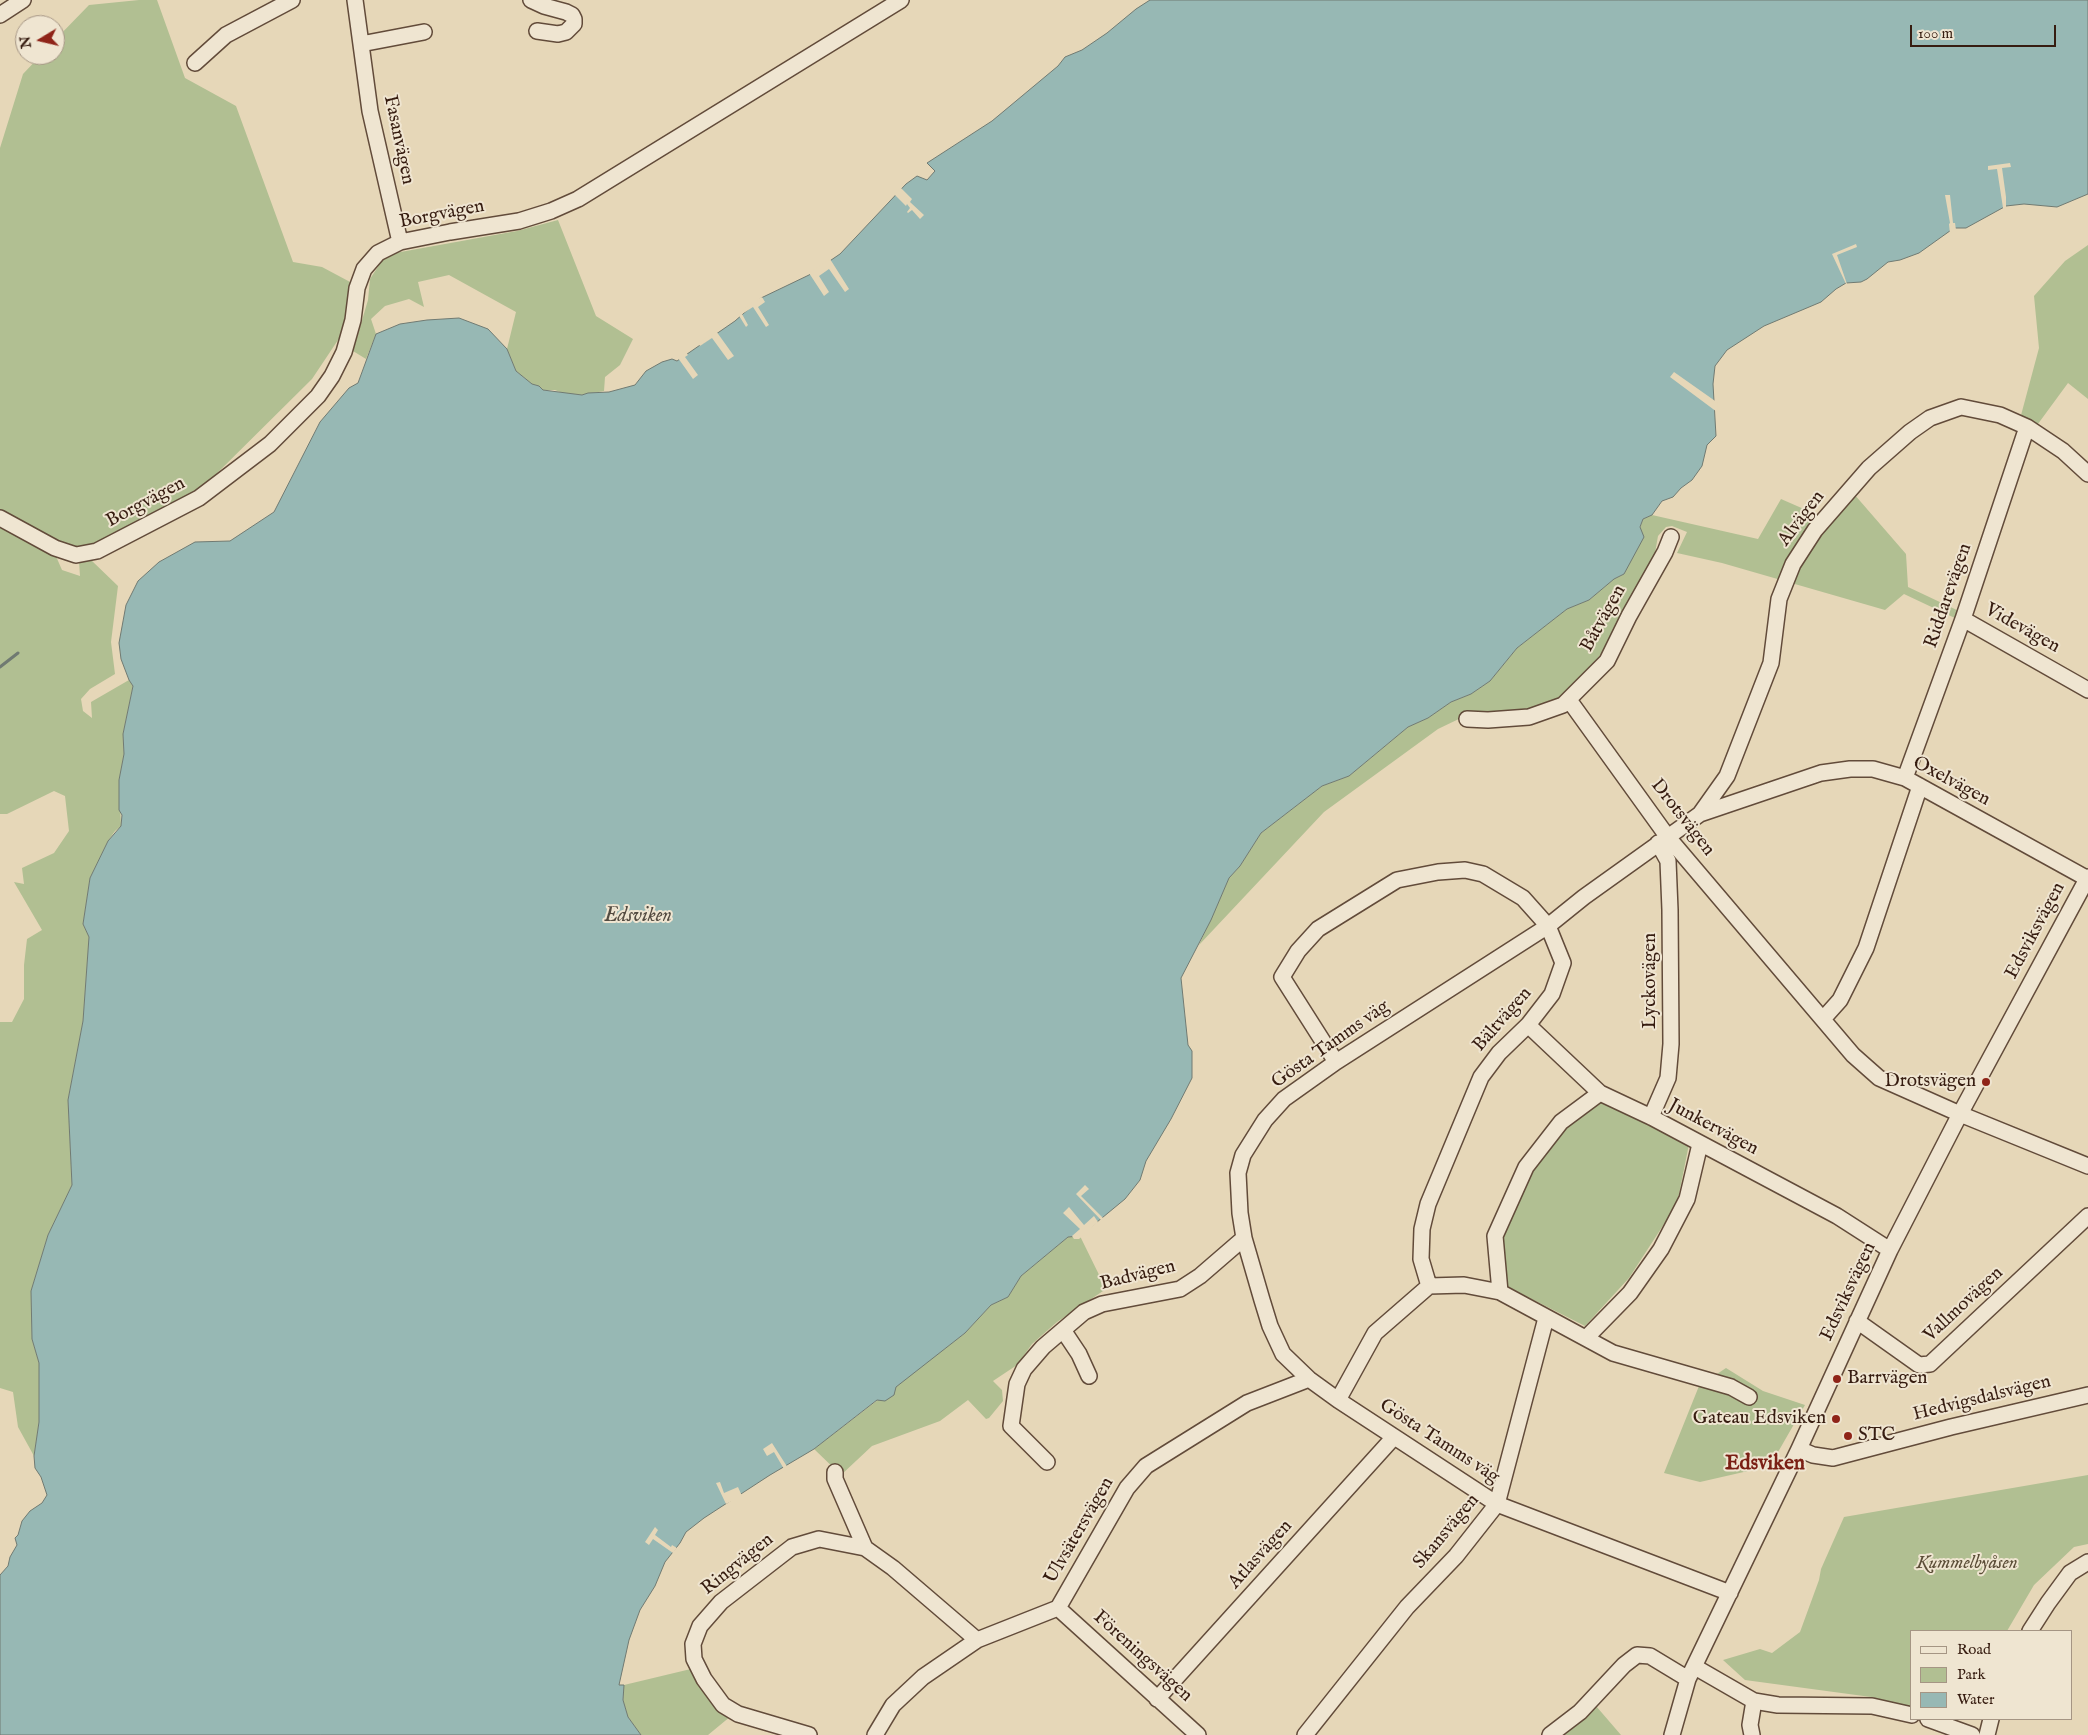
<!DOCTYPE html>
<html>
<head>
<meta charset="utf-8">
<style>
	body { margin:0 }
	#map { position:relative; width:2088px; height:1735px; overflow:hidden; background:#e6d7b8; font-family:"IM FELL English",serif }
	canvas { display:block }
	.legend { position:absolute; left:1910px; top:1630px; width:162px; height:90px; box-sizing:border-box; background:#efe5d1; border:1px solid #a59584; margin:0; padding:6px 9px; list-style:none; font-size:15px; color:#361c10 }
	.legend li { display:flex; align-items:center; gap:10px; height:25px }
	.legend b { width:25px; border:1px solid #a59584 }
	.north { position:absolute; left:15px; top:15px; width:50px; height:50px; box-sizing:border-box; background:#efe5d1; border:1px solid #a59584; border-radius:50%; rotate:261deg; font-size:14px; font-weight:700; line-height:20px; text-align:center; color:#361c10 }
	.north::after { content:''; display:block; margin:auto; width:18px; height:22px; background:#8f2418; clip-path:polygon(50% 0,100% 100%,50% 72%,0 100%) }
	.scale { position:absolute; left:1910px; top:25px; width:146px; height:22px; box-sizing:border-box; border:2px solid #361c10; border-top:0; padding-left:6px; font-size:15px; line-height:18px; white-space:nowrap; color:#361c10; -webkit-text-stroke:4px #efe5d1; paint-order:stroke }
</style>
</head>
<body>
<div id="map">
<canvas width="2088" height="1735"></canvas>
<ul class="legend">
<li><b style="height:6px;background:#efe5d1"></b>Road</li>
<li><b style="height:14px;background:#b1bf92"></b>Park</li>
<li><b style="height:14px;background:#97b8b4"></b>Water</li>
</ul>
<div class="north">N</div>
<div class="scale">100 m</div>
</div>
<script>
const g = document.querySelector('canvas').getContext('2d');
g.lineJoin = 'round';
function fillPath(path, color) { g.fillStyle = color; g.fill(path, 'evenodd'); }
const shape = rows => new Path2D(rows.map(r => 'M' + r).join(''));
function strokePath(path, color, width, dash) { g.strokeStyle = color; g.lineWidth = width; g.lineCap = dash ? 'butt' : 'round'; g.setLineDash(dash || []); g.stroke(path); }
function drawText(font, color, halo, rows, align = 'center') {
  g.font = font + ' "IM FELL English",serif'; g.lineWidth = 4; g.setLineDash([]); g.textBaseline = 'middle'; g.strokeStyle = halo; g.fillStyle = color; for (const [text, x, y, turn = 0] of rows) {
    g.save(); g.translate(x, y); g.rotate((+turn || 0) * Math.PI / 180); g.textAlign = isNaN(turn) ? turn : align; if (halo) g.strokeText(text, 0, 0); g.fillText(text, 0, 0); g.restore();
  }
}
const green = shape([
	[139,0,157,0,185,78,236,106,293,262,322,267,352,283,342,334,312,379,196,494,143,522,92,545,69,548,34,531,0,510,0,148,23,74,41,55,55,55,55,40,89,5],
	[558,220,596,316,633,339,620,365,605,377,604,391,582,395,565,394,555,390,543,390,539,386,532,384,516,371,507,349,516,312,449,275,418,282,424,307,409,299,385,306,371,319,376,334,366,359,353,351,368,300,370,279,383,259,395,253,517,231],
	[2088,245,2088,399,2068,383,2035,428,2020,419,2039,348,2034,296,2065,261],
	[1854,494,1906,554,1908,587,1961,612,1957,619,1904,594,1885,610,1722,563,1677,553,1687,532,1672,526,1666,527,1658,536,1655,553,1626,614,1620,617,1617,629,1598,658,1569,691,1554,703,1538,708,1513,713,1465,716,1438,729,1324,812,1199,945,1229,878,1240,866,1261,833,1322,786,1349,776,1408,727,1428,718,1451,702,1471,694,1490,681,1517,648,1567,609,1589,600,1614,579,1624,574,1643,519,1652,515,1758,539,1781,499,1829,520],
	[0,526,55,554,62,570,80,576,79,561,91,560,118,586,111,642,115,674,90,689,81,699,83,711,92,718,91,702,129,680,133,686,123,734,124,754,119,780,121,826,115,831,108,841,90,878,83,924,89,937,83,1021,68,1100,72,1185,48,1235,31,1291,32,1339,39,1363,39,1422,34,1456,18,1427,13,1392,0,1388,0,1022,12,1022,24,999,24,965,27,939,42,930,14,882,24,884,22,868,54,853,69,831,65,796,54,791,7,814,0,814],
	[1601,1100,1689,1144,1677,1204,1629,1278,1585,1326,1506,1286,1499,1240,1534,1166,1565,1127],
	[1080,1236,1106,1289,1057,1322,1032,1344,1017,1365,993,1381,1002,1390,1003,1401,989,1418,986,1419,968,1400,940,1421,872,1446,841,1475,814,1449,965,1333,991,1305,1008,1297,1021,1276,1068,1237],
	[1726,1368,1763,1391,1805,1405,1770,1466,1700,1482,1664,1473,1699,1386],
	[2088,1475,2088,1544,2074,1547,2034,1585,2007,1631,1912,1631,1912,1707,1871,1697,1745,1680,1723,1660,1760,1649,1772,1653,1800,1632,1819,1580,1821,1569,1844,1517],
	[695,1668,731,1716,708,1735,641,1735,628,1717,623,1700,624,1685],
	[1596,1706,1621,1735,1555,1735]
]);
const water = shape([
	[1150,0,2088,0,2088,194,2057,207,2024,204,2006,206,1966,228,1954,228,1919,253,1900,260,1888,262,1867,279,1861,282,1846,283,1836,289,1821,302,1764,326,1727,350,1715,366,1713,384,1716,436,1707,445,1702,466,1692,480,1681,488,1673,497,1662,501,1652,515,1643,519,1640,527,1644,537,1624,574,1614,579,1589,600,1567,609,1517,648,1490,681,1471,694,1451,702,1428,718,1408,727,1349,776,1322,786,1261,833,1240,866,1229,878,1211,920,1181,978,1188,1045,1192,1051,1192,1078,1171,1119,1146,1161,1140,1180,1125,1199,1080,1236,1068,1237,1021,1276,1008,1297,991,1305,965,1333,896,1387,894,1395,885,1401,877,1400,814,1449,770,1475,704,1518,686,1532,680,1543,665,1562,655,1586,640,1610,629,1640,619,1685,624,1685,623,1700,628,1717,641,1735,0,1735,0,1575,8,1566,10,1557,17,1545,15,1538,18,1535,22,1521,30,1511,42,1503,47,1495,41,1477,35,1468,34,1456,39,1422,39,1363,32,1339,31,1291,48,1235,72,1185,68,1100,83,1021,89,937,83,924,90,878,108,841,121,826,122,815,119,810,119,780,124,754,123,734,133,686,129,680,121,659,119,643,126,605,138,581,159,562,195,542,230,541,274,512,320,422,349,388,358,383,376,334,400,324,427,320,459,318,488,329,507,349,516,371,532,384,539,386,543,390,582,395,588,393,609,392,635,385,646,371,662,362,672,359,677,361,735,321,761,298,809,275,840,254,906,184,917,176,927,180,935,171,927,163,992,121,1058,66,1065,57,1082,50,1107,33,1136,9,1150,0]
]);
const pier = shape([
	[2010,163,2011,167,2002,168,2006,197,2006,208,2003,208,1997,169,1988,170,1988,166],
	[901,188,912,199,910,202,924,215,920,219,912,210,908,213,907,212,910,208,907,204,906,206,894,194],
	[1945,195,1950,195,1953,223,1955,223,1956,230,1950,234,1949,224,1950,223],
	[1856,244,1857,247,1837,255,1847,284,1846,284,1832,254],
	[830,259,849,289,845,292,829,269,819,276,829,292,824,296,809,273],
	[762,297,765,302,758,307,769,325,766,327,753,307,742,314,748,325,746,327,738,314,755,300],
	[716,331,734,356,728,360,712,338,700,346,698,343],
	[686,352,688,355,685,357,698,375,693,379,678,358],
	[1674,372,1718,403,1717,412,1670,377],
	[1085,1185,1089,1189,1081,1196,1103,1218,1101,1220,1076,1194],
	[1069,1207,1084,1225,1094,1216,1098,1222,1079,1239,1074,1239,1072,1236,1080,1229,1063,1213],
	[772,1443,788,1468,784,1469,774,1452,767,1456,763,1449],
	[720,1482,724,1493,738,1487,742,1496,726,1504,716,1483],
	[655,1527,658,1530,655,1535,671,1547,672,1545,677,1548,673,1553,653,1539,649,1545,645,1542]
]);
const stream = shape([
	[0,667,18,653]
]);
const minor = shape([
	[355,0,370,111,400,242],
	[531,0,544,6,566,12,572,15,574,19,574,24,566,32,558,34,537,31],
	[0,15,23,0],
	[361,44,424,32],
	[195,63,226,35,292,0],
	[0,518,55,548,76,555,97,551,199,498,270,444,318,396,332,376,344,352,353,320,357,288,364,269,378,253,400,242,450,232,519,221,551,211,578,199,901,0],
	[1963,619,2088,690],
	[1569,700,1667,836,1853,1055,1879,1078,1960,1114,2088,1166],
	[1467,719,1488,720,1529,717,1563,705,1607,661,1629,616,1665,552,1671,537],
	[1905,778,1963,619,2027,427],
	[1700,814,1821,773,1850,769,1873,769,1905,778,2088,879],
	[1823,1019,1840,1000,1866,948,1920,786],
	[1528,1025,1600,1093,1651,1117,1837,1216,1890,1250],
	[1336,1062,1282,977,1298,951,1318,929,1397,880,1438,872,1465,870,1483,874,1523,898,1548,926,1563,963,1552,994,1528,1025,1499,1053,1481,1077,1428,1204,1422,1229,1421,1259,1429,1286],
	[1651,1117,1668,1078,1671,1044,1670,910,1668,861,1658,843],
	[1500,1292,1495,1236,1526,1167,1561,1122,1600,1093],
	[1857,1321,1919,1365,1930,1364,2088,1216],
	[1063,1330,1079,1354,1089,1376],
	[1586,1338,1630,1293,1661,1249,1687,1199,1700,1144],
	[1338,1400,1375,1333,1429,1286,1464,1285,1500,1292,1613,1353,1731,1387,1749,1397],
	[1799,1449,1813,1455,1833,1458,1951,1427,2088,1395],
	[1047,1462,1011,1426,1017,1384,1024,1369,1043,1347,1084,1312,1102,1304,1180,1289,1200,1276,1244,1238],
	[835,1472,835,1479,865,1548],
	[1730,1593,1497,1504,1338,1400,1309,1379,1283,1354,1270,1326,1262,1300,1244,1238,1240,1213,1238,1173,1243,1155,1265,1120,1284,1099,1336,1062,1548,926,1584,897,1700,814,1727,776,1771,663,1779,599,1793,564,1815,530,1869,468,1910,432,1930,418,1961,407,2000,415,2027,427,2063,451,2088,474],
	[1058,1608,1198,1735],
	[2030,1631,2048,1603,2070,1573,2088,1562],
	[1695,1667,1754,1701,1778,1705,1872,1706,1912,1715],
	[1157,1699,1394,1437],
	[1928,1719,1972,1735],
	[809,1735,738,1714,723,1705,704,1679,694,1659,693,1644,700,1626,721,1602,792,1547,819,1539,865,1548,893,1568,977,1640],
	[875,1735,893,1705,923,1677,977,1640,1058,1608,1127,1488,1146,1466,1247,1403,1309,1379],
	[1305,1735,1407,1607,1456,1556,1497,1504,1546,1318],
	[1550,1735,1580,1712,1624,1665,1637,1655,1650,1656,1688,1679],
	[1672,1735,1688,1679,1799,1449,1890,1250,1960,1114,2088,877],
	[1752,1735,1750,1725,1754,1701],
	[1987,1735,1991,1719]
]);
const markers = [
	[1986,1082,5,"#8f2418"],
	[1837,1379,5,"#8f2418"],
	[1836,1419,5,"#8f2418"],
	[1848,1436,5,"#8f2418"]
];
const streetNames = [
	["Fasanvägen",398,140,78],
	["Borgvägen",442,215,-11],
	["Borgvägen",146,503,-28],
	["Alvägen",1802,519,-53],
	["Riddarevägen",1949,596,-71],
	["Båtvägen",1604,619,-61],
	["Videvägen",2022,629,29],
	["Oxelvägen",1951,782,28],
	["Drotsvägen",1682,818,52],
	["Edsviksvägen",2036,931,-62],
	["Lyckovägen",1651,981,-90],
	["Bältvägen",1503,1020,-49],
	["Gösta Tamms väg",1331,1045,-35],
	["Junkervägen",1713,1128,28],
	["Badvägen",1138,1276,-14],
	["Edsviksvägen",1849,1292,-65],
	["Vallmovägen",1964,1305,-43],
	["Hedvigsdalsvägen",1982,1399,-14],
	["Gösta Tamms väg",1439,1442,33],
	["Ulvsätersvägen",1080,1531,-60],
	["Skansvägen",1447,1532,-50],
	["Atlasvägen",1261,1555,-48],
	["Ringvägen",738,1565,-39],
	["Föreningsvägen",1142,1657,42]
];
const poiNames = [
	["Drotsvägen",1976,1082],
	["Barrvägen",1847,1379,"left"],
	["Gateau Edsviken",1826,1419],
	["STC",1858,1436,"left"]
];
const parkNames = [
	["Kummelbyåsen",1967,1564]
];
const waterNames = [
	["Edsviken",638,917]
];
const quarterNames = [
	["Edsviken",1765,1465]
];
fillPath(green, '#b1bf92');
fillPath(water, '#97b8b4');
strokePath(water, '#707a72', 1);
fillPath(pier, '#e6d7b8');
strokePath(stream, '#707a72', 3);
strokePath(minor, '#624b3a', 18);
strokePath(minor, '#efe5d1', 15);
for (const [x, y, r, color] of markers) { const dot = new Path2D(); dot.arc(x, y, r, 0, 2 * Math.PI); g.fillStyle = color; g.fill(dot); strokePath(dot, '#efe5d1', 2); }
drawText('19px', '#361c10', '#efe5d1', streetNames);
drawText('19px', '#361c10', '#efe5d1', poiNames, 'right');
drawText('italic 19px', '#5b4d37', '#efe5d1', parkNames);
drawText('italic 20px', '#534b41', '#efe5d1', waterNames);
drawText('bold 21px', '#7a1f14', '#efe5d1', quarterNames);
</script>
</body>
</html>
